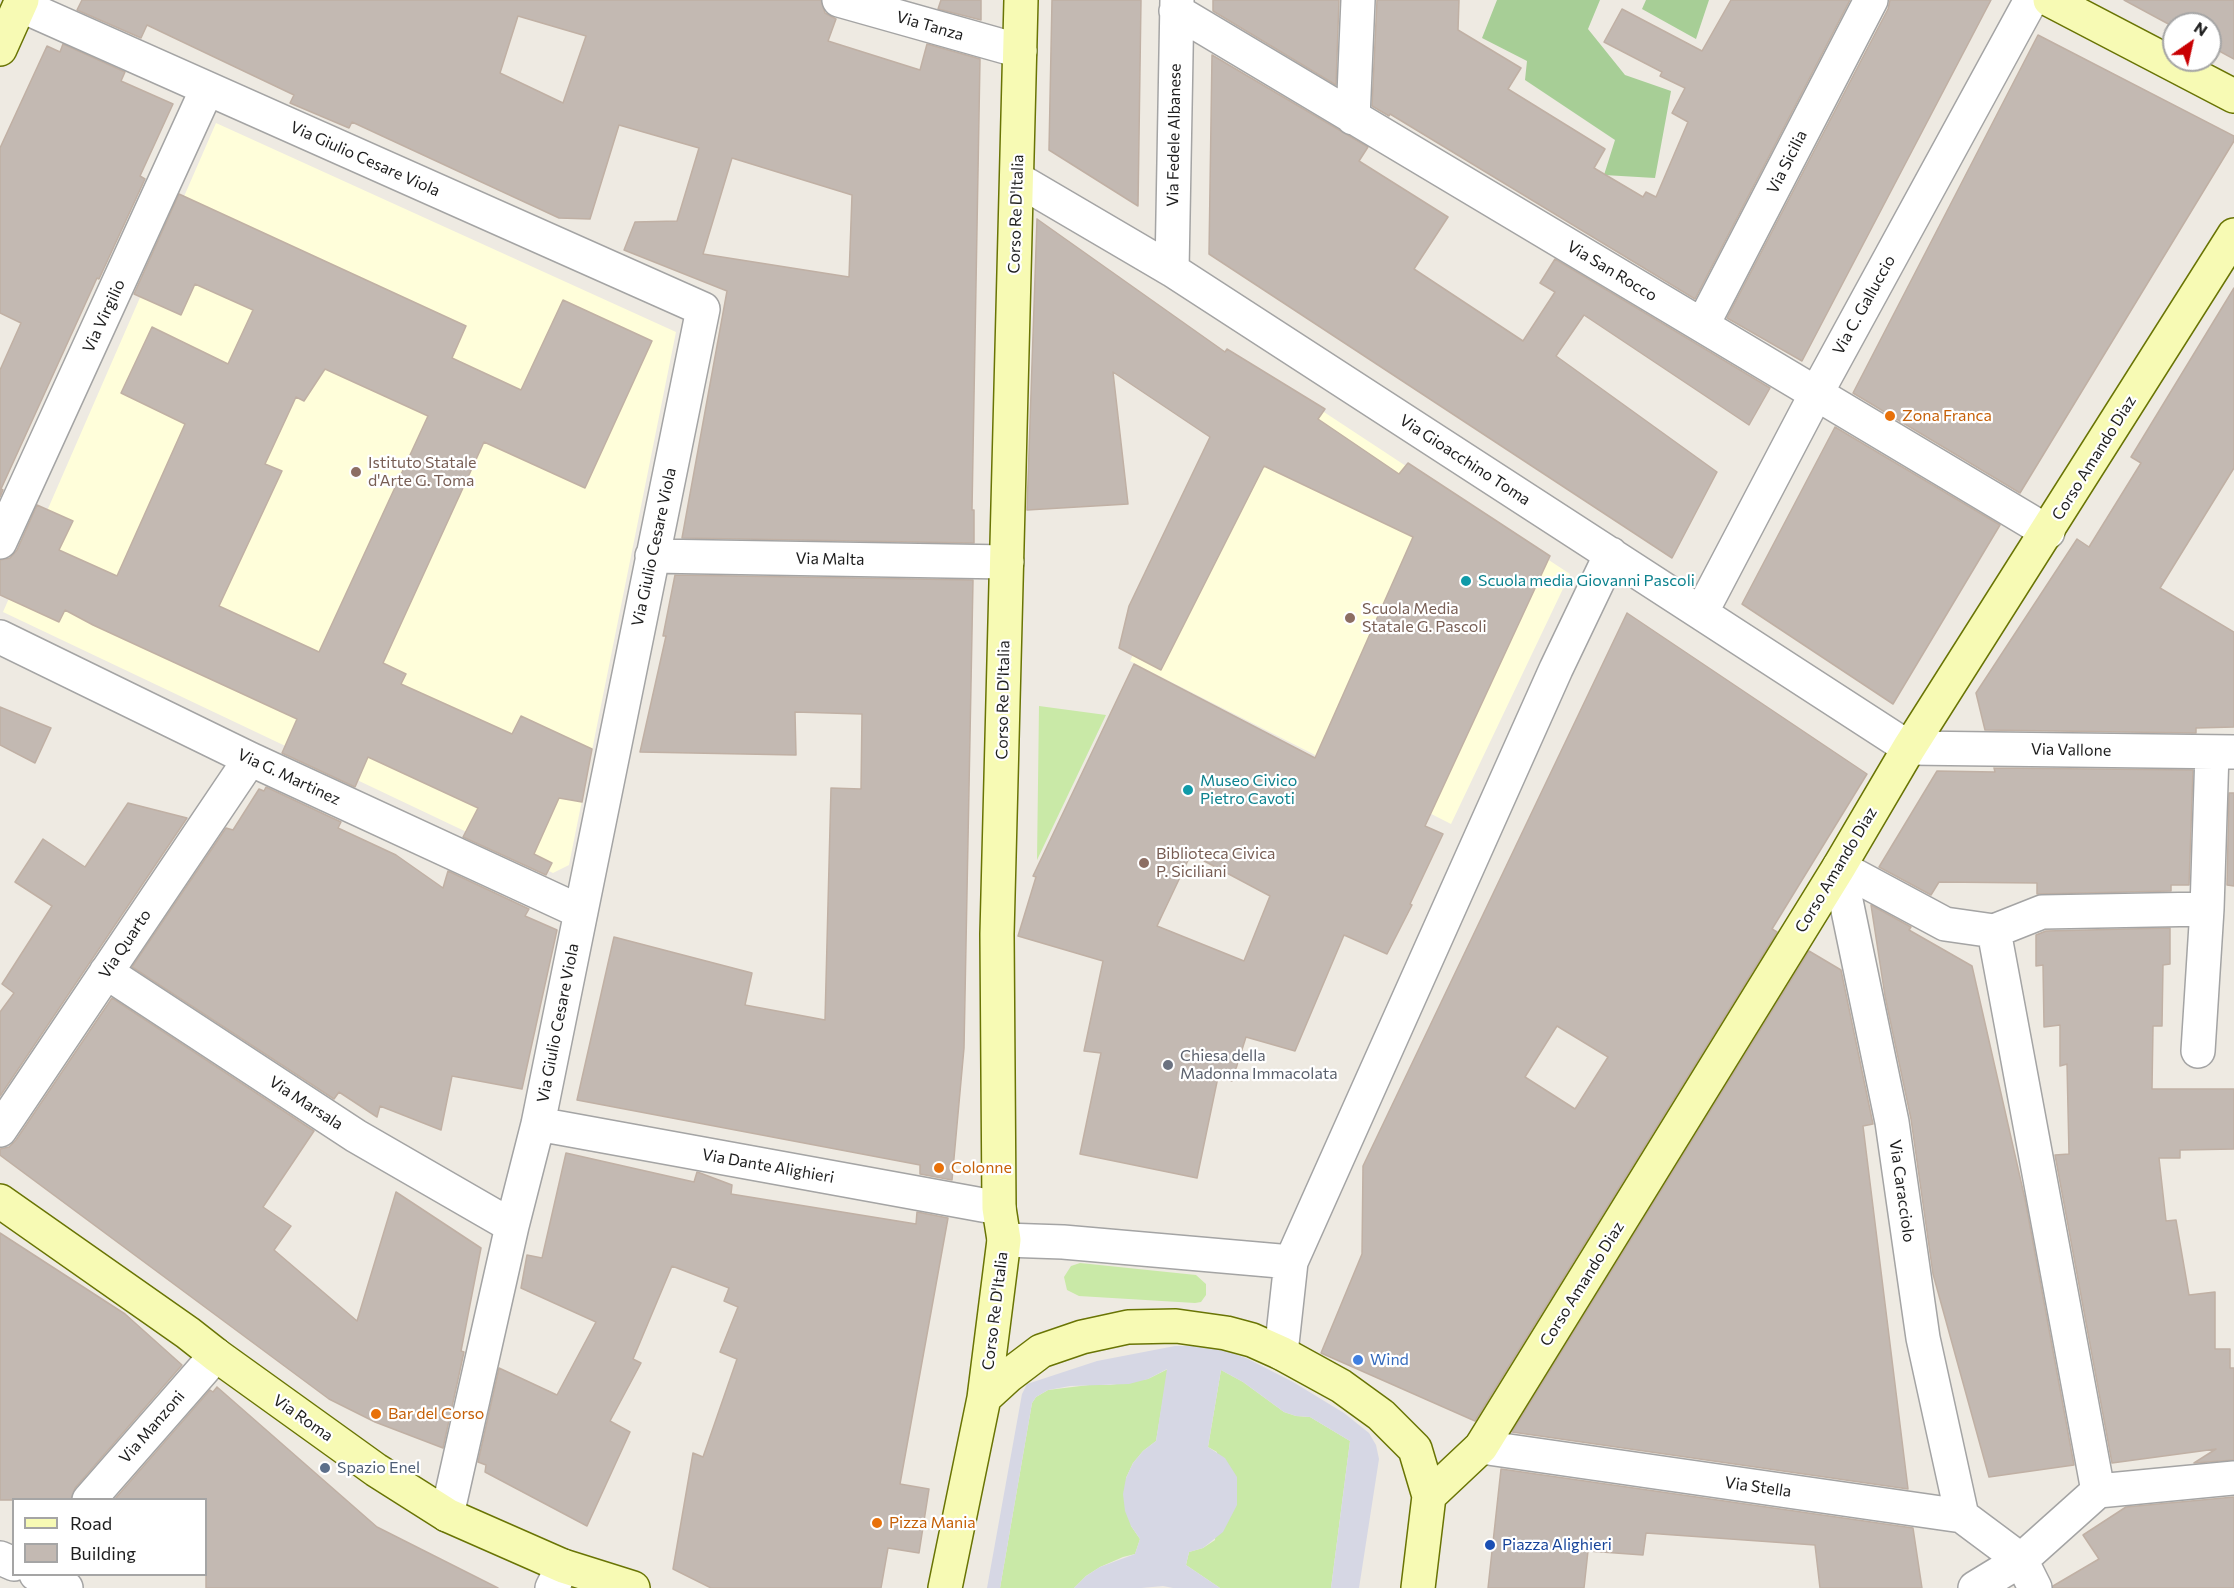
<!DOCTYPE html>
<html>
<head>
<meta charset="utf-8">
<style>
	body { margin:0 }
	#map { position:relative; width:2234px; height:1588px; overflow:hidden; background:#eeeae2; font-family:Commissioner,sans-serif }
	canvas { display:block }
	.legend { position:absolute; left:12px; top:1498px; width:195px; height:78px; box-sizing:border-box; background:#fff; border:2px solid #a5a5a5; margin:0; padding:8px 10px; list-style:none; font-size:18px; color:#1d1d1d }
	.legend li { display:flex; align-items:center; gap:12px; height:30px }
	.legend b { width:30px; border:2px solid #a5a5a5 }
	.north { position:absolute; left:2162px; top:12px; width:60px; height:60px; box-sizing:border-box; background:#fff; border:2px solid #a5a5a5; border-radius:50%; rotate:34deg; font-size:16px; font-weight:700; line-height:24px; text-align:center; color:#1d1d1d }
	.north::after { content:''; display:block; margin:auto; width:21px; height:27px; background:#c90003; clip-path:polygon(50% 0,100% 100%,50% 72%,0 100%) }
</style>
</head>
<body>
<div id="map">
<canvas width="2234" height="1588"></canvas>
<ul class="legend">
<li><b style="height:8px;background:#f7fab4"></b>Road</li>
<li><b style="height:16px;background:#c3b9b2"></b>Building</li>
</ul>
<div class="north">N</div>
</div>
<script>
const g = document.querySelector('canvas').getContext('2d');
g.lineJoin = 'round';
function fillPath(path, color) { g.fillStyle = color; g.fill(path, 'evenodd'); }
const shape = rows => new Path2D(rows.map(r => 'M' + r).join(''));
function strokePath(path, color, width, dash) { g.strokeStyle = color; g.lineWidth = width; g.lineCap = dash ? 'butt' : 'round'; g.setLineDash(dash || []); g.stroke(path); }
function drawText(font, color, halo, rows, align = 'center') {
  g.font = font + ' Commissioner,sans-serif'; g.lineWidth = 4.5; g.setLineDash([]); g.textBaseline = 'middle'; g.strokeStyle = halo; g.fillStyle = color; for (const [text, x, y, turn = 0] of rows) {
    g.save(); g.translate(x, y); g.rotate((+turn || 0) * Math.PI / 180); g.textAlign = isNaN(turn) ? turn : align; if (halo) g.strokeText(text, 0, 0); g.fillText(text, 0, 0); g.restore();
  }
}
const education = shape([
	[216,123,676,332,569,865,553,873,3,612],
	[1251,364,1570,574,1451,824,1130,661,1232,455,1208,440]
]);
const grass = shape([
	[1039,706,1106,715,1037,860],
	[1080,1263,1196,1275,1206,1284,1206,1295,1201,1302,1195,1303,1079,1296,1067,1290,1064,1277,1071,1266],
	[1168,1369,1156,1441,1143,1451,1133,1463,1126,1478,1131,1526,1140,1539,1135,1554,1123,1557,1100,1567,1086,1576,1074,1588,1000,1588,1032,1403,1036,1397,1048,1390,1089,1385,1110,1385,1148,1379],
	[1221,1370,1243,1382,1284,1412,1296,1416,1310,1417,1350,1441,1331,1588,1220,1588,1186,1565,1189,1552,1203,1548,1215,1540,1217,1452,1208,1447]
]);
const forest = shape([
	[1497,0,1600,0,1588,29,1625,75,1671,91,1655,178,1604,175,1615,140,1525,80,1527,61,1482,38],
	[1646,0,1709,0,1696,39,1642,9]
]);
const plaza = shape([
	[1175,1346,1200,1346,1223,1350,1246,1358,1293,1382,1344,1413,1369,1433,1376,1445,1379,1459,1359,1588,1331,1588,1350,1441,1310,1417,1296,1416,1284,1412,1243,1382,1221,1370,1208,1447,1225,1458,1237,1477,1237,1505,1223,1532,1203,1548,1189,1552,1186,1565,1220,1588,1173,1588,1163,1586,1141,1588,1074,1588,1086,1576,1100,1567,1135,1554,1140,1539,1131,1526,1125,1511,1123,1494,1126,1478,1133,1463,1143,1451,1156,1441,1167,1369,1148,1379,1129,1384,1070,1386,1048,1390,1036,1397,1032,1403,1000,1588,987,1588,1022,1394,1027,1384,1097,1361]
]);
const building = shape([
	[82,0,821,0,825,13,836,19,828,41,920,70,927,44,980,59,972,510,974,510,974,543,682,538,727,291,624,250,635,222,677,221,699,148,619,125,590,219,559,218,352,122,349,128,290,103,294,95,147,25,141,38,77,10,82,0],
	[518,16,586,36,563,103,500,73,518,16],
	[732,158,852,195,849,277,703,254,732,158],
	[941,0,981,0,981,20,938,9,941,0],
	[1052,0,1141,0,1138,206,1049,150,1052,0],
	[1213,0,1339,0,1336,85,1213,11,1213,0],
	[1377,0,1459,0,1458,30,1521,68,1508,89,1605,149,1594,168,1643,197,1646,192,1656,197,1688,122,1672,113,1685,88,1660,76,1662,72,1604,42,1622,9,1702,51,1731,0,1850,0,1695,299,1390,114,1389,116,1372,106,1377,0],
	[1890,0,1991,0,1802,361,1727,318,1888,9,1890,0],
	[2124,0,2234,0,2234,59,2210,46,2210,24,2174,24,2174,27,2124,0],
	[2038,35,2234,136,2234,141,2020,493,1853,393,2038,35],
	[63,44,125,72,121,81,173,104,140,176,145,179,99,279,97,278,1,489,3,490,0,497,0,370,21,323,0,313,0,148,47,46,60,52,63,44],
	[1212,55,1368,147,1359,161,1448,217,1414,269,1523,341,1555,292,1540,283,1555,259,1770,388,1749,425,1584,315,1556,356,1717,472,1672,558,1209,254,1212,55],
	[179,194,466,326,452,358,521,390,563,300,652,341,585,488,484,442,383,663,406,674,401,684,512,734,521,716,592,749,582,802,559,798,534,854,552,863,546,875,463,837,478,808,368,757,355,787,282,753,297,719,93,625,65,610,59,622,0,595,0,560,10,558,17,550,37,505,73,521,59,550,117,576,185,424,121,393,152,327,228,364,253,310,195,284,181,315,134,294,179,194],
	[325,369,428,416,319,652,219,606,282,471,265,464,296,397,304,401,325,369],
	[1037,219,1225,352,1227,349,1325,409,1318,419,1399,474,1408,463,1550,556,1425,826,1443,834,1410,904,1412,905,1387,954,1344,935,1295,1051,1246,1037,1232,1081,1218,1077,1197,1178,1080,1154,1101,1053,1084,1051,1103,961,1018,936,1036,877,1033,876,1134,664,1315,758,1413,537,1264,466,1161,670,1119,648,1129,606,1210,437,1113,372,1128,504,1027,510,1037,219],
	[1191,854,1270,896,1244,961,1157,926,1191,854],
	[2234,288,2234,468,2160,588,2234,632,2234,727,2196,728,2196,733,1985,730,1976,693,2077,539,2089,547,2141,463,2131,457,2234,288],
	[1835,427,2000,525,1893,704,1742,604,1835,427],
	[675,575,973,580,964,1048,952,1180,920,1174,920,1165,577,1100,614,937,752,973,745,1005,825,1020,831,788,861,789,862,714,795,712,796,755,640,752,666,636,663,636,675,575],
	[1627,613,1867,774,1772,929,1777,932,1475,1421,1321,1353,1362,1254,1363,1166,1627,613],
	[1557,1026,1608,1057,1575,1109,1525,1077,1557,1026],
	[0,707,51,728,35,763,0,745,0,707],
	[1994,768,2193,770,2189,885,2171,885,2171,891,2037,894,2037,883,1939,882,1931,895,1879,867,1937,771,1995,772,1994,768],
	[266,787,341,822,338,828,396,855,443,888,448,871,529,909,525,916,557,930,522,1089,452,1076,441,1130,380,1106,377,1117,339,1092,334,1099,132,967,226,828,233,830,259,789,264,791,266,787],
	[2229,793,2234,793,2234,886,2227,885,2229,793],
	[128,803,187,818,0,1096,0,1012,14,993,2,984,52,906,15,882,43,839,85,867,128,803],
	[1871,905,1911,927,1909,930,1972,966,2025,1199,2074,1465,1989,1477,1933,1274,1911,1119,1885,996,1871,905],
	[2170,928,2170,964,2163,965,2162,1026,2153,1026,2152,1089,2234,1089,2234,1149,2180,1150,2180,1158,2159,1158,2166,1221,2176,1220,2189,1295,2215,1292,2215,1349,2230,1349,2230,1368,2234,1368,2234,1460,2194,1463,2216,1449,2112,1463,2055,1155,2069,1154,2067,1064,2060,1066,2060,1025,2044,1027,2043,965,2036,966,2036,935,2046,931,2170,928],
	[1809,951,1841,970,1873,1124,1863,1126,1908,1489,1512,1432,1809,951],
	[112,998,314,1131,263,1207,291,1226,274,1250,357,1321,396,1192,481,1248,461,1351,464,1352,443,1448,375,1422,329,1399,0,1155,0,1149,9,1147,16,1140,112,998],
	[566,1153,694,1182,697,1172,700,1173,732,1185,731,1194,916,1224,917,1212,948,1218,900,1484,929,1489,919,1553,888,1548,881,1588,711,1588,673,1569,693,1453,703,1457,737,1359,720,1352,738,1307,724,1301,729,1288,672,1266,633,1359,641,1363,610,1421,630,1432,587,1526,485,1472,486,1465,478,1462,499,1368,557,1395,596,1322,521,1288,527,1255,542,1258,566,1153],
	[0,1233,125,1314,182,1365,75,1488,71,1500,0,1500,0,1233],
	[217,1387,377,1527,498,1588,206,1588,206,1500,114,1500,210,1390,213,1392,217,1387],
	[1501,1469,1913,1528,1922,1588,1820,1588,1815,1545,1646,1533,1643,1555,1588,1551,1584,1588,1488,1588,1501,1469],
	[2234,1497,2234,1588,2054,1588,2053,1586,2099,1559,2083,1535,2126,1507,2234,1497]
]);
const street = shape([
	[839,0,1020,51],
	[20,5,703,309,538,1124,512,1226,447,1515],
	[1176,11,2048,532],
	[1353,118,1358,0],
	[1017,179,1172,270,1909,748,2234,752],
	[1172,270,1177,0],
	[1703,324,1871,0],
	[0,542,207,89],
	[652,556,1007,562],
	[1701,613,1817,392,2031,0],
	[0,637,250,759,581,912],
	[1839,867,1892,1122,1923,1338,1962,1516],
	[1839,867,1945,924,1994,931,2042,912,2207,909],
	[1994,931,2098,1491],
	[106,972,356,1136,512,1226],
	[2198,1051,2207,909,2212,752],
	[538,1124,999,1208],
	[0,1130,250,759],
	[1004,1240,1063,1242,1291,1262],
	[1281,1353,1291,1262,1556,669,1611,554],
	[1481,1447,1962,1516,2021,1560,2035,1588],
	[89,1500,216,1355],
	[0,1558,14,1564],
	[36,1574,66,1588],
	[552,1588,563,1566],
	[1975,1588,2021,1560,2098,1491,2234,1478]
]);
const secondary = shape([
	[2050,0,2234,96],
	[0,49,22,0],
	[0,1201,188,1333,216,1355,376,1470,447,1515,563,1566,633,1588],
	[984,1398,1004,1240,999,1208,997,934,1021,0],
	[1429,1496,1481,1447,1839,867,1909,748,2234,235],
	[945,1588,984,1398,1008,1376,1041,1351,1082,1337,1128,1327,1176,1326,1226,1333,1252,1340,1281,1353,1341,1386,1381,1415,1415,1449,1429,1496,1418,1588]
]);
const markers = [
	[1890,416,6,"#e8710a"],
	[356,472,6,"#8d6e63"],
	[1466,581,6,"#0f9aa8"],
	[1350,618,6,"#8d6e63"],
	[1188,790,6,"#0f9aa8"],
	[1144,863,6,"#8d6e63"],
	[1168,1065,6,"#6b7280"],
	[939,1168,6,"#e8710a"],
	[1358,1360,6,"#3f7fe0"],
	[376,1414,6,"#e8710a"],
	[325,1468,6,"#5c6f8a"],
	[877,1523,6,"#e8710a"],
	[1490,1545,6,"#1a4fb4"]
];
const streetNames = [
	["Via Tanza",930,26,16],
	["Via Fedele Albanese",1174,135,-89],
	["Via Giulio Cesare Viola",365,159,24],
	["Via Sicilia",1787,162,-63],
	["Corso Re D'Italia",1016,214,-88],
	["Via San Rocco",1612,271,31],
	["Via C. Galluccio",1864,305,-61],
	["Via Virgilio",104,316,-65],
	["Corso Amando Diaz",2094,458,-58],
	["Via Gioacchino Toma",1465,460,33],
	["Via Giulio Cesare Viola",654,547,-78],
	["Via Malta",830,559,1],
	["Corso Re D'Italia",1003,700,-89],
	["Via Vallone",2071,750,1],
	["Via G. Martinez",289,777,25],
	["Corso Amando Diaz",1836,870,-59],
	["Via Quarto",125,944,-56],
	["Via Giulio Cesare Viola",558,1023,-79],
	["Via Marsala",306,1103,33],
	["Via Dante Alighieri",768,1166,10],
	["Via Caracciolo",1902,1191,82],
	["Corso Amando Diaz",1582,1284,-58],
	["Corso Re D'Italia",995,1311,-83],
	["Via Roma",303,1418,35],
	["Via Manzoni",152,1427,-49],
	["Via Stella",1758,1487,8]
];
const foodNames = [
	["Zona Franca",1902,416],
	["Colonne",951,1168],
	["Bar del Corso",388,1414],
	["Pizza Mania",889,1523]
];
const educationNames = [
	["Istituto Statale",368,463],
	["d'Arte G. Toma",368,481],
	["Scuola Media",1362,609],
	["Statale G. Pascoli",1362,627],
	["Biblioteca Civica",1156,854],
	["P. Siciliani",1156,872]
];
const cultureNames = [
	["Scuola media Giovanni Pascoli",1478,581],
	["Museo Civico",1200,781],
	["Pietro Cavoti",1200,799]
];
const worshipNames = [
	["Chiesa della",1180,1056],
	["Madonna Immacolata",1180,1074]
];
const shopNames = [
	["Wind",1370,1360]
];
const serviceNames = [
	["Spazio Enel",337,1468]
];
const transitNames = [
	["Piazza Alighieri",1502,1545]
];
fillPath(education, '#fffeda');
fillPath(grass, '#c9e9a7');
fillPath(forest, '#a7ce96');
fillPath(plaza, '#d6d7e4');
fillPath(building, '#c3b9b2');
strokePath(building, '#c0b0a4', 1.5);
strokePath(street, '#a4a4a4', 36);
strokePath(secondary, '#697404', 36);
strokePath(street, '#fff', 33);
strokePath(secondary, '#f7fab4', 33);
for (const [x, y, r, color] of markers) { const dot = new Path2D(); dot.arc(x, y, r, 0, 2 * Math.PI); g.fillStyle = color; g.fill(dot); strokePath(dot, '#fff', 2); }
drawText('16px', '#1d1d1d', '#fff', streetNames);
drawText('16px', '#c56008', '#fff', foodNames, 'left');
drawText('16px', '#785e54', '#fff', educationNames, 'left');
drawText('16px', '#0d838f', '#fff', cultureNames, 'left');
drawText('16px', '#5b616d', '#fff', worshipNames, 'left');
drawText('16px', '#366cbe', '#fff', shopNames, 'left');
drawText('16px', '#4e5e75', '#fff', serviceNames, 'left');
drawText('16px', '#164399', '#fff', transitNames, 'left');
</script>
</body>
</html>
